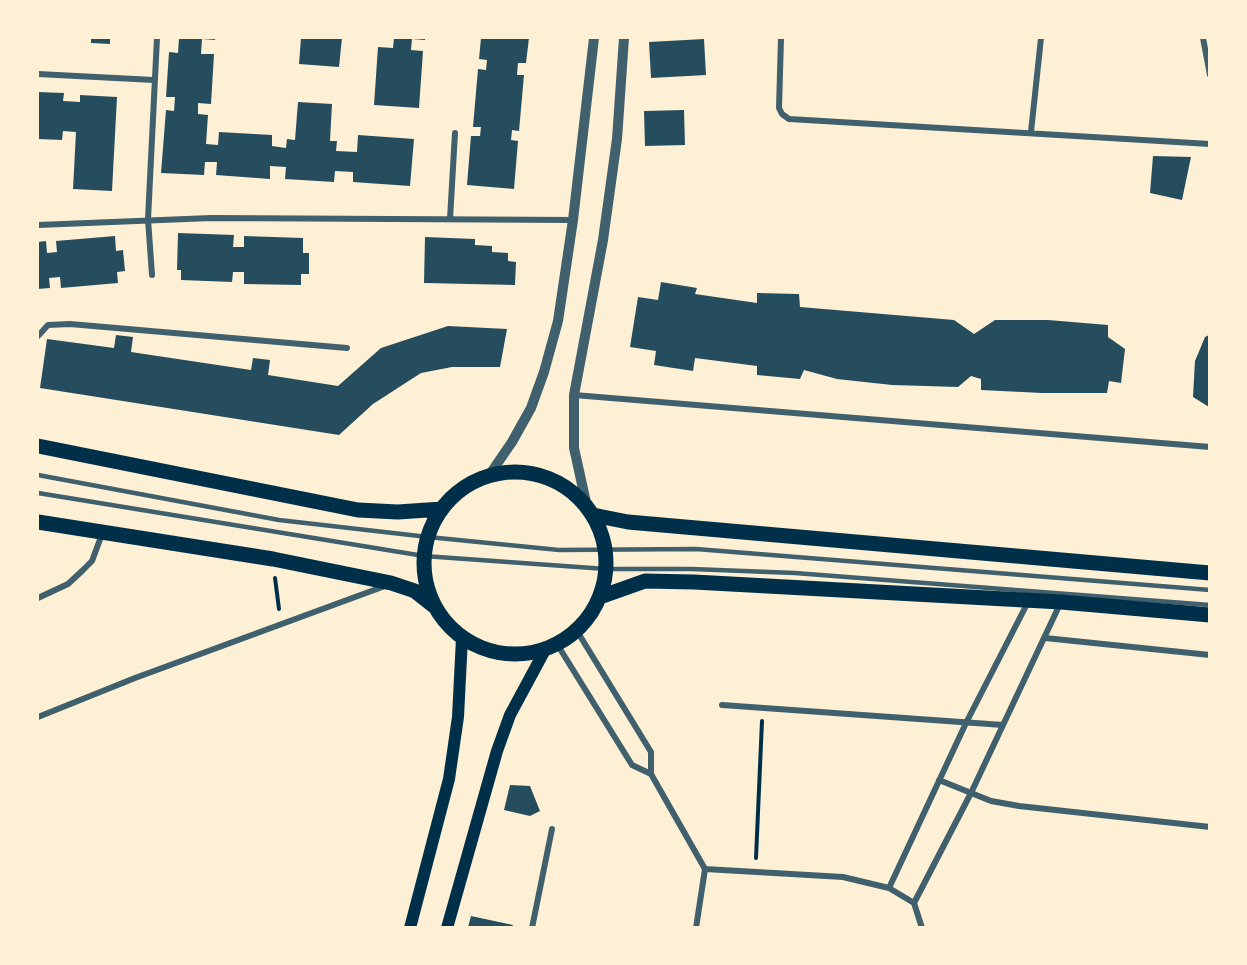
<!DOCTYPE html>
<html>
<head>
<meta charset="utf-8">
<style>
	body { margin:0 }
	#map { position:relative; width:1247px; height:965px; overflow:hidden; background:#fdf0d5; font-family:"Archivo Narrow",sans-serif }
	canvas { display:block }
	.frame { position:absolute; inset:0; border:39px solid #fdf0d5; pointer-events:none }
</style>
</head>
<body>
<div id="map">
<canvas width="1247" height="965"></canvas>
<div class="frame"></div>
</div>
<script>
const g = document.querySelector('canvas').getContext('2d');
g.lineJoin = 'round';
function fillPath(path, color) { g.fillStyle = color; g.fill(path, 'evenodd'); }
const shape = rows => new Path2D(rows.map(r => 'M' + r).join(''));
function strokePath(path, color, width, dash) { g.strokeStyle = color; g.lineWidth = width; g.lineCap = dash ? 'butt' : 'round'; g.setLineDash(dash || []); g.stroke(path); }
const building = shape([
	[91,38,110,38,110,44,91,43],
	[179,38,215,38,215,40,202,39,201,54,214,54,211,104,198,103,198,114,208,115,206,144,218,145,219,132,272,135,272,146,286,148,287,139,295,140,298,102,332,104,330,141,337,141,336,151,357,152,358,135,414,139,410,186,353,182,353,172,335,171,334,182,285,179,286,167,270,166,270,179,216,175,217,162,205,162,204,175,161,173,166,110,174,111,175,97,166,97,169,52,178,53],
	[301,38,342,38,339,67,299,64],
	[394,38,425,38,425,40,412,39,411,50,423,51,419,108,374,105,378,47,393,48],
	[481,38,529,38,526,63,518,63,517,75,524,75,519,131,512,130,511,140,518,141,514,189,467,185,471,136,480,136,481,127,473,127,478,69,486,70,487,60,479,59],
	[704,39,706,75,651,78,649,42],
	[38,92,64,93,63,101,80,102,80,95,117,97,112,191,73,189,76,132,63,131,62,140,38,139],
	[684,110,685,145,645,146,644,111],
	[1153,156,1191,157,1182,200,1150,193],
	[178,233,234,235,233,247,244,247,244,236,303,238,303,253,309,253,309,274,301,274,301,285,244,284,244,272,233,272,232,282,181,280,181,270,177,270],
	[115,236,116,251,123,250,125,271,117,272,118,283,61,288,60,277,49,278,50,288,38,289,38,242,46,241,47,253,57,252,56,241],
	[425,237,475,239,475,245,492,246,492,252,508,253,508,261,516,262,515,285,424,283],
	[661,282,697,288,695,294,757,303,757,293,799,294,800,307,954,320,974,334,995,320,1048,320,1108,325,1108,337,1125,349,1121,383,1109,381,1107,393,1042,393,981,390,981,379,971,376,958,387,892,385,837,379,804,370,800,379,757,375,757,366,695,358,693,371,654,365,656,351,630,347,638,297,658,300],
	[448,326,507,329,500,367,452,367,421,373,373,404,339,435,40,388,47,339,114,348,116,335,133,337,131,352,251,370,253,358,270,360,268,375,338,386,381,348],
	[1209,335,1209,407,1193,397,1195,361,1205,337],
	[510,785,530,786,540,811,530,816,504,810],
	[471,916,513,925,512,927,468,927]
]);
const path = shape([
	[275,578,279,609],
	[756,858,762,721]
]);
const service = shape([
	[38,475,279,520,428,537,559,550,696,549,1210,590],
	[38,493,424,556,606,569,692,569,795,573,1210,605]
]);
const minor = shape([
	[781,38,779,108,782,114,789,119,1210,144],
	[1203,38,1210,75],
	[38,74,154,80],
	[1031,132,1041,38],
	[450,219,455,133],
	[38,225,211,218,573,220],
	[152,275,148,219,157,38],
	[38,336,48,325,70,324,347,348],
	[574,395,1210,447],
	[38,598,68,584,82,571,92,561,102,534],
	[577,631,651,752,651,774,705,869,696,928],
	[1045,638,1210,655],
	[557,644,632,765,651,774],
	[722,705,1003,725],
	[38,717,135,678,385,586],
	[939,780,991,801,1019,806,1210,827],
	[705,869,843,877,889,888,914,903],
	[889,888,966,723,1028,602],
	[914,903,971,793,1060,604],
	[914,903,922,928],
	[532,928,552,829]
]);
const tertiary = shape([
	[488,477,512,442,531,408,544,372,558,321,573,220,594,38],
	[587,507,574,448,574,395,603,240,617,139,624,38]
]);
const secondary = shape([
	[410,928,449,779,458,717,462,638],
	[447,928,497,751,510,715,545,650]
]);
const primary = shape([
	[38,446,358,510,398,512,442,509],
	'424 563a91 91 0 1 1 182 0a91 91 0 1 1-182 0Z',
	[593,515,628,522,1210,573],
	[38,522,273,559,391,583,415,591,434,606],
	[600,597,645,581,694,582,1061,602,1210,615]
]);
fillPath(building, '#264d5e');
strokePath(path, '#003049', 4);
strokePath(service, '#3f606c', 4.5);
strokePath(minor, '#3f606c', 6);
strokePath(tertiary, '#3f606c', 10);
strokePath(secondary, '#003049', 12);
strokePath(primary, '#003049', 15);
</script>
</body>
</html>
